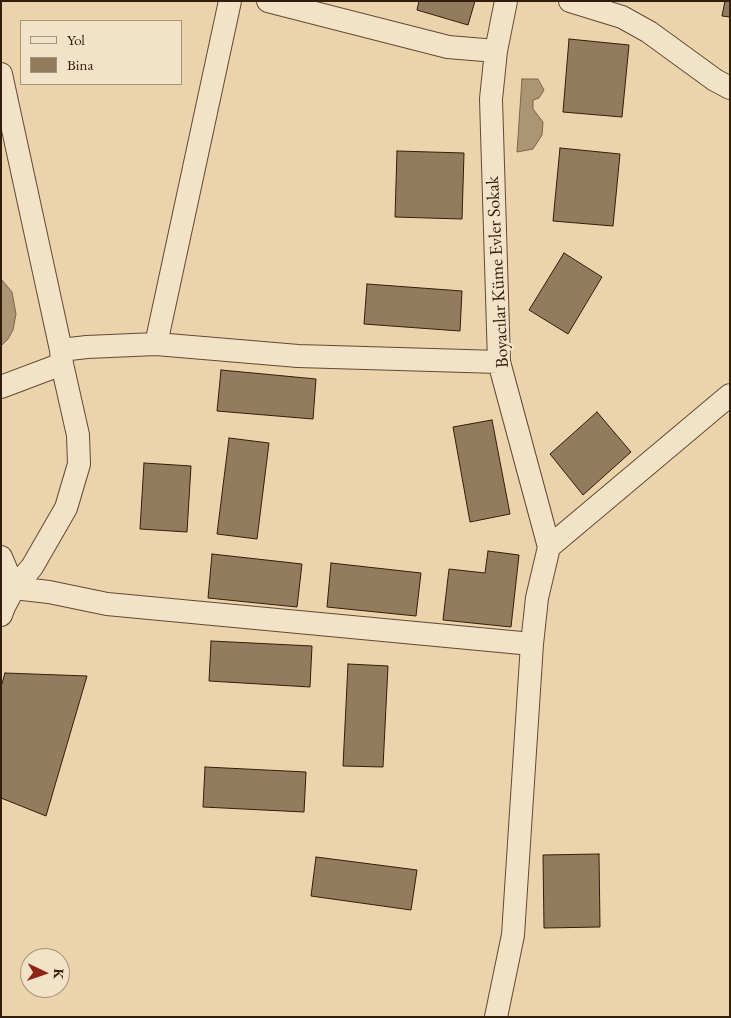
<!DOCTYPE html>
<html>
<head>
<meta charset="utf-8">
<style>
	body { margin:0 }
	#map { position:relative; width:731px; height:1018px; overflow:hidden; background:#ebd3ab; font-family:"EB Garamond",serif }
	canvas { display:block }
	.frame { position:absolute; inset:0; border:2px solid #331d0b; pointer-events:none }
	.legend { position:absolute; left:20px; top:20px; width:162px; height:65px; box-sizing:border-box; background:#f2e2c8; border:1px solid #a6937c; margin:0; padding:6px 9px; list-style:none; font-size:15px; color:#331d0b }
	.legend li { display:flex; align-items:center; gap:10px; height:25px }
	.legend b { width:25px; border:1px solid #a6937c }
	.north { position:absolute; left:20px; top:948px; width:50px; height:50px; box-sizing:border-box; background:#f2e2c8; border:1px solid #a6937c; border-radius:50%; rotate:93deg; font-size:14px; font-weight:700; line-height:20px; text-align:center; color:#331d0b }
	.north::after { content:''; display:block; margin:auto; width:18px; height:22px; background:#8f2418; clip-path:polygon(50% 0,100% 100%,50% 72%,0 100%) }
</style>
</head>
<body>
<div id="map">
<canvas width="731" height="1018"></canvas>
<div class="frame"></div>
<ul class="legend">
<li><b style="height:6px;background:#f2e2c8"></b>Yol</li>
<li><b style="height:14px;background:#937c5e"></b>Bina</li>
</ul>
<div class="north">K</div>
</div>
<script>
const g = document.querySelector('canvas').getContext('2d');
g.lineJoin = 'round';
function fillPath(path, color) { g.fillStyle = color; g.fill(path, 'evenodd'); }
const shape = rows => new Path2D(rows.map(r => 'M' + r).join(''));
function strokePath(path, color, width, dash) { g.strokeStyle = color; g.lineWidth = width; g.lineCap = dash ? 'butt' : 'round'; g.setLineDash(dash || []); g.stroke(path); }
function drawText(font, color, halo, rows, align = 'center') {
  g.font = font + ' "EB Garamond",serif'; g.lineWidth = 5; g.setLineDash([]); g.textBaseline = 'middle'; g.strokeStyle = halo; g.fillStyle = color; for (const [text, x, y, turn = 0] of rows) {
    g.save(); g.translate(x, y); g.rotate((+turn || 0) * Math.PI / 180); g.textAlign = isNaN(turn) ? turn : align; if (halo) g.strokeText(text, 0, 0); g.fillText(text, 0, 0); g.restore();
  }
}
const water = shape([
	[522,79,538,79,544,90,539,98,533,100,533,109,543,122,542,135,533,149,517,152,522,79],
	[1,279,12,292,16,314,13,330,8,339,1,346,1,279]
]);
const building = shape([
	[419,1,475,1,468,25,417,10,419,1],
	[725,1,730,1,730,17,722,16,725,1],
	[569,39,629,45,622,117,563,112,569,39],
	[560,148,620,154,613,226,553,221,560,148],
	[397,151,464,153,462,219,395,217,397,151],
	[564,253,602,277,568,334,529,310,564,253],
	[367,284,462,291,460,331,364,324,367,284],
	[221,370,316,379,313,419,217,411,221,370],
	[597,412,631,452,583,495,550,454,597,412],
	[492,420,510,514,470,522,453,427,492,420],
	[229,438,269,443,257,539,217,534,229,438],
	[144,463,191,466,187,532,140,529,144,463],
	[488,551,519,555,511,627,443,620,449,569,485,573,488,551],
	[212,554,302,564,297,607,208,598,212,554],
	[331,563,421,573,416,616,327,607,331,563],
	[211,641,312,646,310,687,209,681,211,641],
	[348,664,388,666,383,767,343,766,348,664],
	[5,673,87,676,46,816,1,798,1,687,5,673],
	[205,767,306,772,304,812,203,807,205,767],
	[599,854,600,927,544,928,543,855,599,854],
	[316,857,417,870,411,910,311,896,316,857]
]);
const minor = shape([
	[268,1,448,47,496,51],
	[506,1,496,51,491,99,499,362,549,547],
	[570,1,622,17,649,32,715,80,730,88],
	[1,74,61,350],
	[156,344,230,1],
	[1,387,62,364,61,350,87,347,156,344,298,356,499,362],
	[1,557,14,588,49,592,107,604,532,644],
	[1,615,4,607,14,588,32,567,66,508,79,464,78,435,62,364],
	[496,1017,513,935,532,644,537,598,549,547,730,395]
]);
const streetNames = [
	["Boyacılar Küme Evler Sokak",498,272,-93]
];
fillPath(water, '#ac9575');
strokePath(water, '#7c654b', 1);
fillPath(building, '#937c5e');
strokePath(building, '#331d0b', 1);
strokePath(minor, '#614a33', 24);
strokePath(minor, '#f2e2c8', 22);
drawText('18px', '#331d0b', '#f2e2c8', streetNames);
</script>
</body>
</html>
